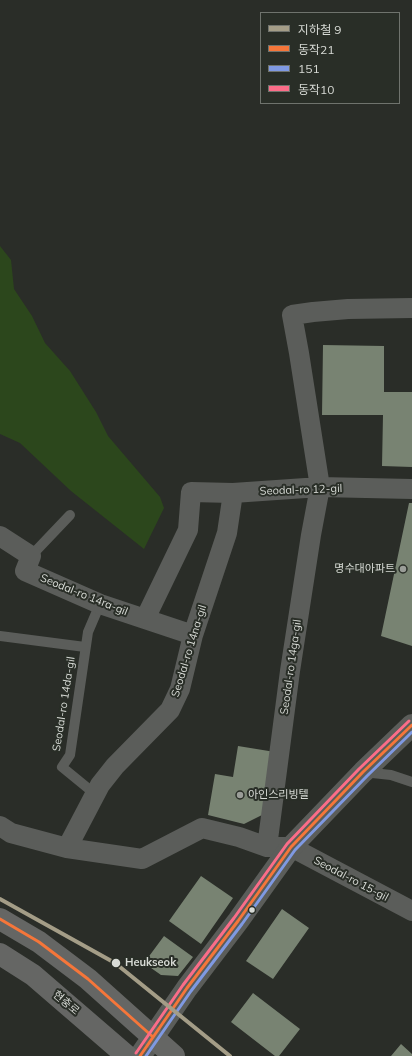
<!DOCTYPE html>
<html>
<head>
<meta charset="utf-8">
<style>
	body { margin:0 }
	#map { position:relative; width:412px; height:1056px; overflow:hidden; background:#2a2d28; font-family:Mulish,"Noto Sans KR",sans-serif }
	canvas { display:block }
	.legend { position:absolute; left:260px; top:12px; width:140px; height:92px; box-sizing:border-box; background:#292e27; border:1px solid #6f736d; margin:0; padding:5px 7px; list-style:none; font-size:12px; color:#d7dad5 }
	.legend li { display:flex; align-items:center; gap:8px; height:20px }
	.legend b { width:20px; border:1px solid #6f736d }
</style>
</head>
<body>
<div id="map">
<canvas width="412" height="1056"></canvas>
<ul class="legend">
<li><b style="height:5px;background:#a49d87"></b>지하철 9</li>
<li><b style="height:5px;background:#f5763a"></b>동작21</li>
<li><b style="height:5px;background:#7f99e2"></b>151</li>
<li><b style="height:5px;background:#fb6d88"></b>동작10</li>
</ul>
</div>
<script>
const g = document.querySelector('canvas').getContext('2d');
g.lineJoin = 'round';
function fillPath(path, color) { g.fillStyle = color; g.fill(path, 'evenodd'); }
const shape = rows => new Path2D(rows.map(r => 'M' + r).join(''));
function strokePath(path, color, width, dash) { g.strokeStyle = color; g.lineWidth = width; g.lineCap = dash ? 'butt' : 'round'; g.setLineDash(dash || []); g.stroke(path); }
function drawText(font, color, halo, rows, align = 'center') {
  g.font = font + ' Mulish,"Noto Sans KR",sans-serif'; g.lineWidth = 4; g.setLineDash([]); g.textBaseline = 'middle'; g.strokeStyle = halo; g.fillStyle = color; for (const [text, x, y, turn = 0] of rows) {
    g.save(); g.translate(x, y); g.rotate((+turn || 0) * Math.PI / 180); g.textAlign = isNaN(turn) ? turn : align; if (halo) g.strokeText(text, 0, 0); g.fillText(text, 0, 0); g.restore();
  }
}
const green = shape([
	[0,246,11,260,14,289,32,316,45,343,70,371,96,412,108,436,160,497,164,508,144,549,71,491,20,443,0,434]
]);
const building = shape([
	[323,345,384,346,384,392,412,392,412,467,382,466,383,415,322,415],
	[409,503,412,503,412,646,381,636],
	[238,746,275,752,266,813,244,824,208,815,215,774,233,777],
	[201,876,233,898,201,944,169,921],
	[282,909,309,928,273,979,246,961],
	[164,936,193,957,178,976,161,975,144,963],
	[253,993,300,1029,279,1056,275,1056,231,1022],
	[401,1044,412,1054,412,1056,391,1056]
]);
const service = shape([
	[31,556,70,515],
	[0,636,85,647],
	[363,772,391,775,412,782],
	[95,794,62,767,70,755,88,632,100,604]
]);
const minor = shape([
	[0,536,31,556,25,571,100,604,193,635],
	[145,619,188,530,191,492,233,493,320,487,412,489],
	[0,826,11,833,67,848,142,859,202,828,239,837,267,847,291,847,412,911],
	[267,847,290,671,311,535,320,487,299,353,292,315,313,312,348,309,412,308],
	[67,848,100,785,115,766,170,710,180,689,193,635,227,533,233,493]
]);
const tertiary = shape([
	[140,1056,187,988,238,921,291,847,363,772,412,725]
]);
const primary = shape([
	[0,919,39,942,88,979,174,1056],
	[0,954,33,975,127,1056]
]);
const bus1 = shape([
	[0,919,39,942,88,979,153,1037],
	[140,1056,187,988,238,921,291,847,363,772,412,725]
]);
const bus2 = shape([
	[146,1056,191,991,242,924,295,850,367,776,412,732]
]);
const bus3 = shape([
	[136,1053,183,985,234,918,287,844,359,769,409,721]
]);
const metro1 = shape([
	[0,899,115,963,230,1056]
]);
const markers = [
	[403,569,4,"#9a9d98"],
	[240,795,4,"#9a9d98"],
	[252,910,3.5,"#d7dad5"],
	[116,963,5,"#d7dad5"]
];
const streetNames = [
	["Seodal-ro 12-gil",301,490,-2],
	["Seodal-ro 14ra-gil",84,595,22],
	["Seodal-ro 14na-gil",189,651,-73],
	["Seodal-ro 14ga-gil",291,667,-82],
	["Seodal-ro 14da-gil",64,704,-81],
	["Seodal-ro 15-gil",351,879,28],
	["현충로",66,1003,40]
];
const poiNames = [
	["명수대아파트",395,569],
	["아인스리빙텔",248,795,"left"]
];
const stopNames = [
	["Heukseok",125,963]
];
fillPath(green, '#2c471c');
fillPath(building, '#788372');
strokePath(service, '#5b5d5a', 10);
strokePath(minor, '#5b5d5a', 20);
strokePath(tertiary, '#5b5d5a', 22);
strokePath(primary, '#656664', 22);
strokePath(bus1, '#f5763a', 3);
strokePath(bus2, '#7f99e2', 3);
strokePath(bus3, '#fb6d88', 3);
strokePath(metro1, '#a49d87', 4);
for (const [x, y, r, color] of markers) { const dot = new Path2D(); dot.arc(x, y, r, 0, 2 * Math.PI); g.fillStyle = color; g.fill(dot); strokePath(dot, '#292e27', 1.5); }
drawText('11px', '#d7dad5', '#292e27', streetNames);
drawText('11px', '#d7dad5', '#292e27', poiNames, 'right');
drawText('bold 11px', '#d7dad5', '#292e27', stopNames, 'left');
</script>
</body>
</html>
